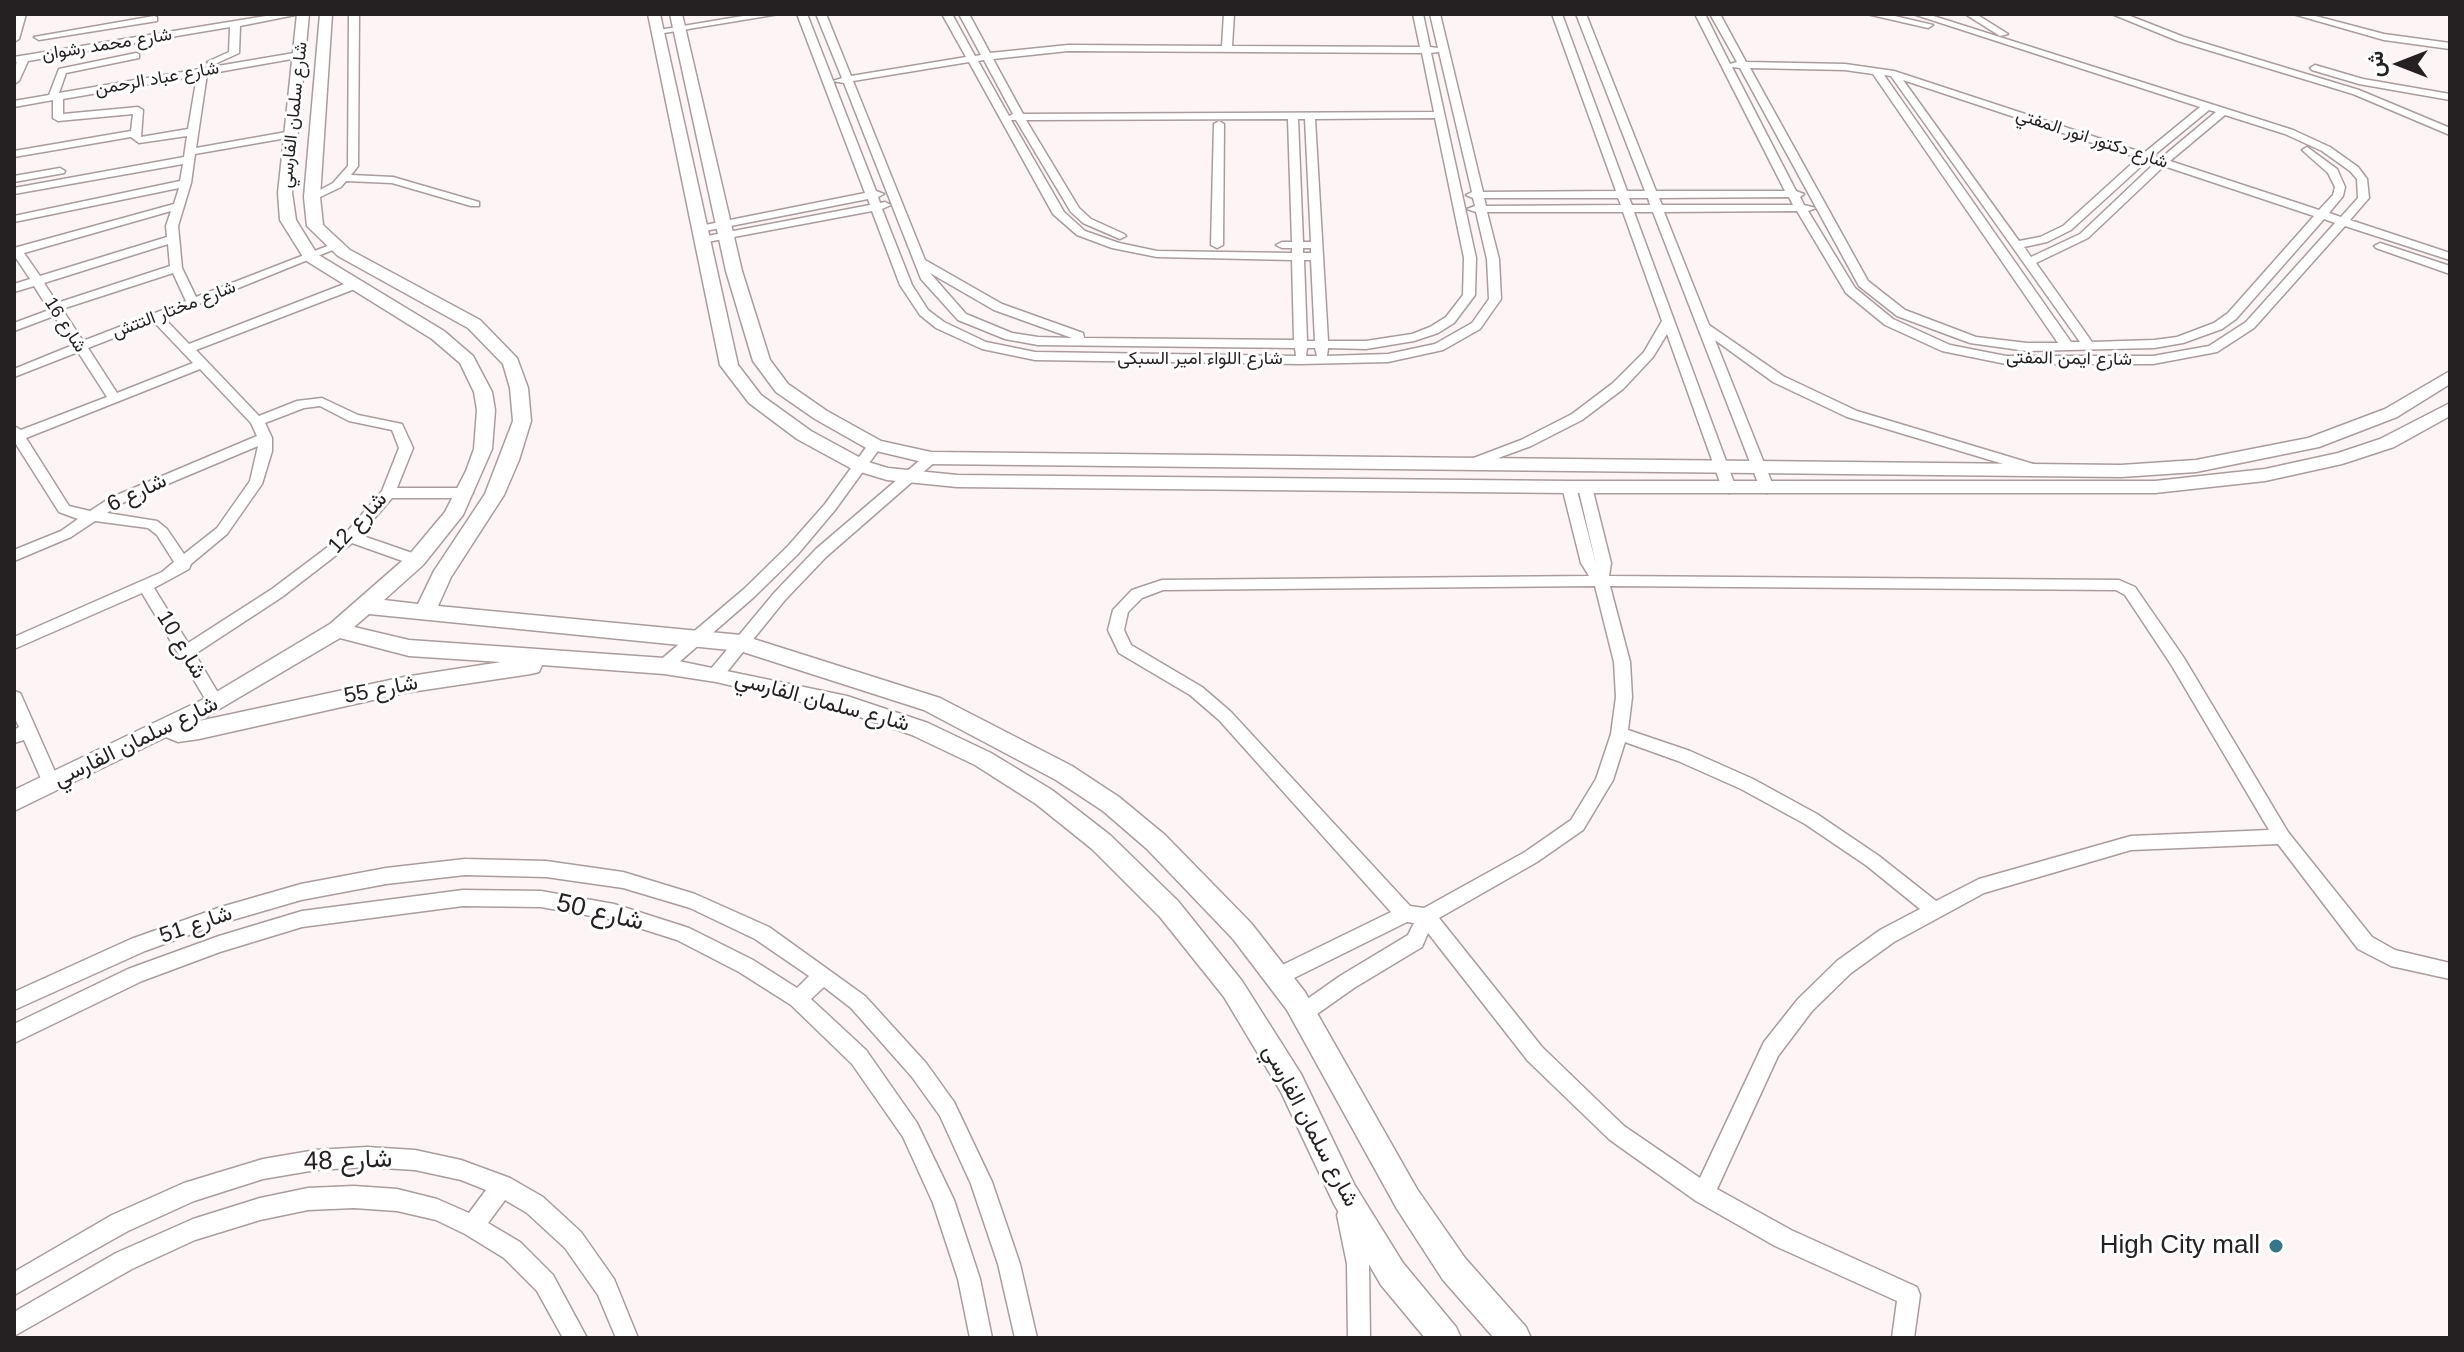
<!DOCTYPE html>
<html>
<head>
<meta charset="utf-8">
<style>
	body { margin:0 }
	#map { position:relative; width:2464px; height:1352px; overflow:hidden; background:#fdf4f5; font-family:Helvetica,Vazirmatn,sans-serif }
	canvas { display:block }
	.frame { position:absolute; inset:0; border:16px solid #252021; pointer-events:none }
	.north { position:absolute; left:2360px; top:24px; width:80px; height:80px; -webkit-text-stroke:6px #fff; paint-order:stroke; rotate:270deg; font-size:22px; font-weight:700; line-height:32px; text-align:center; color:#252021 }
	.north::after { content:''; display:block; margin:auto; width:28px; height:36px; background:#252021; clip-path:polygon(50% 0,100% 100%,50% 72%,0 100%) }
</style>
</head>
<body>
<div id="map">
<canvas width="2464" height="1352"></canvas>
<div class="frame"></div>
<div class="north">ش</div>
</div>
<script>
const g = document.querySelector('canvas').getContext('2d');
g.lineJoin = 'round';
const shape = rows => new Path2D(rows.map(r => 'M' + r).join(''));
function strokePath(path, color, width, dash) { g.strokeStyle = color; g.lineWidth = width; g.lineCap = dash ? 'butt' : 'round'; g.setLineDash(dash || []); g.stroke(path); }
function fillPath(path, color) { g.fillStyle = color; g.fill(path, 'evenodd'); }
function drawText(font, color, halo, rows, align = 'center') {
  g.font = font + ' Helvetica,Vazirmatn,sans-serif'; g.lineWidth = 6; g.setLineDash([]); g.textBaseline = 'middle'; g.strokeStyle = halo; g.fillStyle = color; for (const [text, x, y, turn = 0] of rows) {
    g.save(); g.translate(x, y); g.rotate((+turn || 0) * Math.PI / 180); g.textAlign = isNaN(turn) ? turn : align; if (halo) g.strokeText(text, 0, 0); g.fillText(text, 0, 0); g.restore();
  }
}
const street = shape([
	[16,14,26,14,19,39,14,42,16,14],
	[278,14,300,14,240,26,239,53,215,64,207,62,229,52,230,27,28,61,19,81,14,84,14,70,17,62,14,63,14,57,278,14],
	[349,14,359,14,358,166,351,175,393,177,479,202,479,206,471,206,392,183,346,181,341,187,316,199,307,197,333,183,348,166,349,14],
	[755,14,779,14,658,34,653,31,755,14],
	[797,14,807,14,876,191,884,194,878,197,880,203,885,202,891,205,882,209,912,285,928,310,944,322,986,342,1035,352,1296,356,1295,348,1038,345,1005,339,958,320,921,279,844,83,833,81,842,78,816,14,826,14,851,76,966,57,942,14,952,14,975,56,981,55,959,14,969,14,990,53,1068,45,1222,46,1224,14,1234,14,1232,46,1420,47,1413,14,1423,14,1430,47,1438,48,1430,14,1440,14,1483,192,1616,191,1552,14,1562,14,1627,191,1645,191,1576,14,1586,14,1656,191,1785,191,1695,14,1705,14,1730,64,1737,62,1710,14,1720,14,1746,62,1845,64,1894,71,2144,153,2200,107,1913,14,1927,14,2293,130,2330,147,2358,167,2367,179,2369,198,2350,220,2450,253,2450,260,2345,226,2254,328,2217,352,2153,364,2006,364,1942,351,1885,325,1846,293,1797,211,1664,212,1709,325,1783,376,1857,411,2040,466,2042,469,2035,473,2030,472,1847,417,1773,382,1715,340,1774,488,1767,493,1760,488,1653,212,1634,212,1736,488,1734,491,1729,493,1722,488,1667,334,1653,357,1623,389,1582,420,1531,446,1468,469,1461,465,1463,462,1521,440,1572,414,1613,383,1644,352,1662,321,1623,212,1487,212,1499,259,1501,299,1480,329,1443,350,1388,362,1301,364,1035,360,982,349,936,328,920,315,900,285,872,211,702,243,696,240,702,237,870,205,868,199,700,232,694,229,700,226,865,193,797,14],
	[1068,51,1422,53,1434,112,1023,114,993,59,1068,51],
	[1439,52,1472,192,1466,195,1473,198,1475,206,1467,209,1476,212,1487,259,1489,299,1472,323,1435,344,1388,354,1327,356,1328,348,1366,349,1414,341,1438,333,1454,323,1475,295,1476,258,1431,53,1439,52],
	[984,60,1013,114,1009,116,978,61,984,60],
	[969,62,1053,214,1077,235,1112,248,1157,257,1292,260,1294,340,1084,338,1083,333,1002,304,925,260,853,81,969,62],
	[1732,67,1740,68,1859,286,1897,316,1970,343,2027,351,2154,348,2183,343,2222,329,2236,319,2324,219,2335,223,2246,322,2209,346,2153,356,2006,356,1950,345,1893,319,1855,288,1808,211,1816,208,1804,205,1800,197,1804,194,1796,191,1732,67],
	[1750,68,1845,70,1873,74,2058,343,2027,343,1976,337,1905,310,1868,281,1750,68],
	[1884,75,1891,76,2080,342,2071,342,1884,75],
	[1903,80,2138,158,2063,226,2040,237,2019,241,1903,80],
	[2209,110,2216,112,2161,158,2153,156,2209,110],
	[2225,115,2285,134,2322,151,2350,171,2357,179,2358,198,2341,217,2329,213,2343,196,2345,187,2337,169,2307,147,2302,150,2328,173,2335,187,2333,195,2319,210,2170,161,2225,115],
	[1435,118,1464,258,1463,295,1446,317,1430,327,1412,334,1366,341,1328,341,1315,119,1435,118],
	[1288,119,1292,242,1282,242,1276,245,1282,248,1292,248,1292,253,1157,251,1119,243,1085,231,1064,212,1011,120,1016,120,1071,212,1083,223,1120,239,1126,236,1124,234,1091,219,1079,208,1026,120,1288,119],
	[1298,119,1305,119,1311,242,1303,242,1298,119],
	[2147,161,2155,163,2080,234,2031,257,2024,247,2047,242,2071,230,2147,161],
	[2164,166,2314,216,2228,313,2214,323,2177,337,2154,340,2092,342,2036,263,2088,238,2164,166],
	[1789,197,1793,205,1662,205,1659,198,1789,197],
	[1484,198,1618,198,1621,205,1486,206,1484,198],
	[1629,198,1648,198,1650,205,1632,205,1629,198],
	[1303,248,1311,248,1311,253,1303,253,1303,248],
	[1304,260,1311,260,1315,341,1307,341,1304,260],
	[930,273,994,310,1072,338,1038,337,1012,333,966,314,930,273],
	[1307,348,1315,348,1317,356,1306,356,1307,348],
	[1867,14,1886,14,1933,25,1928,28,1867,14],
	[1965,14,1976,14,2008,34,2000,36,1965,14],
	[2112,14,2125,14,2184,37,2359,90,2450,128,2450,135,2353,94,2178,41,2112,14],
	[2293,14,2308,14,2384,34,2450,43,2450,49,2384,40,2293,14],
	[154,16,157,17,157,21,39,40,34,37,154,16],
	[300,52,303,53,303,57,207,74,196,148,292,131,297,134,292,137,195,154,191,183,178,226,182,268,196,297,330,245,340,247,164,318,189,344,352,281,360,281,360,287,196,350,259,416,297,401,322,398,358,415,402,424,413,448,397,488,466,488,473,493,466,498,392,498,360,535,421,556,423,560,421,564,411,564,352,543,282,597,195,654,224,703,222,707,216,709,210,707,142,593,14,649,14,637,162,572,174,562,157,535,148,528,95,521,71,537,14,561,14,550,61,531,78,519,59,512,14,441,14,426,21,430,107,397,78,352,14,377,14,369,73,345,54,316,14,331,14,323,49,310,34,286,14,292,14,284,30,279,14,255,14,248,174,204,179,188,14,222,14,216,180,181,183,164,14,194,14,188,184,157,187,136,139,143,131,137,14,157,14,151,131,131,133,114,58,121,53,118,53,100,14,107,14,101,49,95,59,69,136,53,139,54,139,58,66,73,59,93,300,52],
	[197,76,188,129,141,137,143,110,138,107,63,114,63,99,197,76],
	[171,211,166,226,167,237,40,276,24,253,171,211],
	[168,244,170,266,57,303,44,283,168,244],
	[173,273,186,301,83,341,62,309,173,273],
	[154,322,193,363,117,393,88,348,154,322],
	[200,369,251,423,257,436,110,498,90,511,69,506,26,438,200,369],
	[320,406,349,421,392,430,399,448,382,491,345,534,272,589,188,643,154,588,189,569,191,564,227,534,262,484,272,451,272,438,265,423,304,408,320,406],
	[258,446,250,481,217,528,184,554,167,529,157,521,107,513,120,504,258,446],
	[2315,65,2363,79,2450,94,2450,100,2359,84,2312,70,2310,68,2315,65],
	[1219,121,1224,124,1223,245,1217,248,1211,245,1214,124,1219,121],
	[60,168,65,171,64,173,14,182,14,176,60,168],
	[2380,243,2450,266,2450,274,2376,248,2374,246,2380,243],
	[875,441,880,442,880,448,835,510,798,554,754,597,670,670,658,670,656,666,658,662,744,589,788,546,825,504,870,442,875,441],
	[931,454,936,455,938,458,936,461,826,557,785,600,722,678,710,678,708,674,710,670,775,592,816,549,926,455,931,454],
	[1569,482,1576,487,1596,564,1578,487,1585,482,1592,487,1611,563,1609,576,2119,580,2135,587,2184,658,2288,832,2372,937,2395,950,2450,963,2450,979,2391,966,2358,949,2278,844,2131,850,1984,893,1894,942,1851,973,1812,1011,1778,1056,1717,1189,1791,1230,1917,1287,1920,1295,1914,1338,1892,1338,1897,1301,1775,1246,1696,1201,1610,1140,1528,1061,1428,933,1422,947,1354,988,1310,1019,1303,1022,1296,1019,1293,1013,1296,1007,1340,976,1408,935,1414,923,1407,922,1284,983,1277,986,1270,983,1267,977,1270,971,1391,912,1219,720,1190,695,1119,653,1108,630,1113,610,1132,590,1162,580,1589,576,1581,563,1562,487,1569,482],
	[1595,586,1614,662,1616,697,1611,734,1596,779,1571,820,1525,852,1424,908,1410,906,1231,712,1202,687,1131,645,1124,630,1128,612,1142,598,1163,590,1595,586],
	[1610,586,2116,590,2125,595,2172,666,2269,830,2131,836,1979,879,1936,901,1879,856,1817,814,1753,779,1690,751,1628,730,1632,697,1630,662,1610,586],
	[1625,742,1678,761,1741,789,1805,824,1867,866,1920,909,1880,930,1837,961,1798,999,1764,1042,1700,1178,1624,1126,1542,1047,1439,918,1537,862,1583,830,1613,780,1625,742],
	[14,691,20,693,22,697,60,783,57,788,45,788,24,740,14,743,14,730,19,727,14,716,14,691],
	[465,859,546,861,623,872,695,894,769,927,865,996,926,1063,954,1102,992,1182,1020,1264,1037,1338,1015,1338,998,1264,971,1184,940,1116,912,1077,851,1008,824,987,811,999,866,1050,917,1123,954,1200,980,1279,992,1338,970,1338,958,1279,933,1203,903,1137,852,1064,791,1005,739,972,677,940,614,920,541,907,463,906,302,927,220,952,142,981,14,1043,14,1024,128,969,219,936,302,911,463,890,541,891,614,904,689,928,753,960,797,988,809,976,755,939,690,908,623,888,546,877,465,875,386,884,301,900,222,923,145,951,14,1010,14,992,131,939,221,907,301,884,386,868,465,859],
	[367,1147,415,1150,461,1160,510,1178,543,1197,581,1232,614,1279,638,1338,616,1338,598,1295,565,1248,527,1213,505,1200,488,1223,520,1242,553,1275,587,1338,563,1338,537,1291,504,1258,465,1234,436,1220,397,1211,354,1208,308,1210,260,1220,195,1240,132,1269,14,1336,14,1312,116,1253,193,1219,260,1198,308,1188,354,1186,397,1189,437,1199,469,1213,486,1190,461,1180,415,1170,367,1167,316,1170,263,1179,194,1201,128,1231,14,1295,14,1272,112,1215,184,1183,263,1159,316,1150,367,1147],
	[1348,1204,1356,1207,1359,1215,1369,1264,1370,1338,1348,1338,1347,1264,1337,1215,1340,1207,1348,1204]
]);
const secondary = shape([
	[297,14,309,14,292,193,296,220,317,254,444,331,473,356,492,392,495,410,492,449,463,515,423,565,384,600,418,604,434,571,485,494,513,421,510,388,503,364,468,328,338,256,307,226,304,197,320,14,332,14,320,197,323,225,350,250,480,320,517,358,528,388,531,421,519,460,504,495,451,577,438,606,741,635,940,698,1072,766,1119,797,1165,835,1251,923,1305,992,1417,1189,1465,1258,1526,1327,1531,1338,1494,1338,1443,1280,1397,1209,1287,1010,1233,939,1147,849,1103,811,1056,780,924,710,740,651,369,614,354,627,409,640,664,658,847,696,928,723,991,753,1052,790,1110,835,1178,901,1242,981,1301,1074,1354,1184,1403,1263,1456,1327,1461,1338,1425,1338,1381,1285,1334,1204,1281,1092,1224,997,1160,917,1092,849,1036,804,975,765,912,735,845,712,716,682,664,674,542,665,539,672,531,674,404,693,199,739,178,742,166,737,14,811,14,790,208,697,330,624,409,555,445,512,466,471,474,449,477,410,474,392,460,363,432,339,305,260,280,220,278,193,297,14],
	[340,638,409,656,501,662,404,677,199,721,340,638],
	[648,14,660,14,738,365,761,395,811,431,868,462,888,468,957,475,1569,481,2155,481,2265,469,2338,453,2380,439,2450,403,2450,416,2394,447,2342,464,2265,481,2155,493,1569,493,957,487,887,480,854,470,797,439,749,403,720,365,648,14],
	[670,14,682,14,742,271,770,360,788,384,827,411,881,441,931,452,2121,465,2196,460,2308,438,2385,409,2450,371,2450,384,2397,417,2319,447,2196,472,2121,477,931,464,868,449,815,419,776,392,753,361,726,271,670,14]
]);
const markers = [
	[2276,1246,8,"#36768a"]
];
const farStreetnames = [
	["شارع محمد رشوان",107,45,-9],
	["شارع عباد الرحمن",157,79,-10],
	["شارع سلمان الفارسي",294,115,-84],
	["شارع دكتور انور المفتي",2092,139,18],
	["شارع مختار التتش",174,310,-21],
	["شارع 16",65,325,57],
	["شارع اللواء امير السبكى",1200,359],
	["شارع ايمن المفتى",2069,359,1]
];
const streetNames = [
	["شارع 6",137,493,-25],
	["شارع 12",358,523,-47],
	["شارع 10",181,645,59],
	["شارع 55",381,690,-11],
	["شارع سلمان الفارسي",822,702,15],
	["شارع سلمان الفارسي",136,742,-26],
	["شارع 51",196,925,-19],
	["شارع سلمان الفارسي",1310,1126,62]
];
const nearStreetnames = [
	["شارع 50",600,913,13],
	["شارع 48",348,1161,-2]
];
const nearPoinames = [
	["High City mall",2260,1246]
];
strokePath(street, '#aa9c9d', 3);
strokePath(secondary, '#aa9c9d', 3);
fillPath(street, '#fff');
fillPath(secondary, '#fff');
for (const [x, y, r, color] of markers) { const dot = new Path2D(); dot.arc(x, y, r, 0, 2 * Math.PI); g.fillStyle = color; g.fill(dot); strokePath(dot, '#fff', 3); }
drawText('18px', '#252021', '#fff', farStreetnames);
drawText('22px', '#252021', '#fff', streetNames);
drawText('26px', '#252021', '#fff', nearStreetnames);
drawText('26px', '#252021', '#fff', nearPoinames, 'right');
</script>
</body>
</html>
